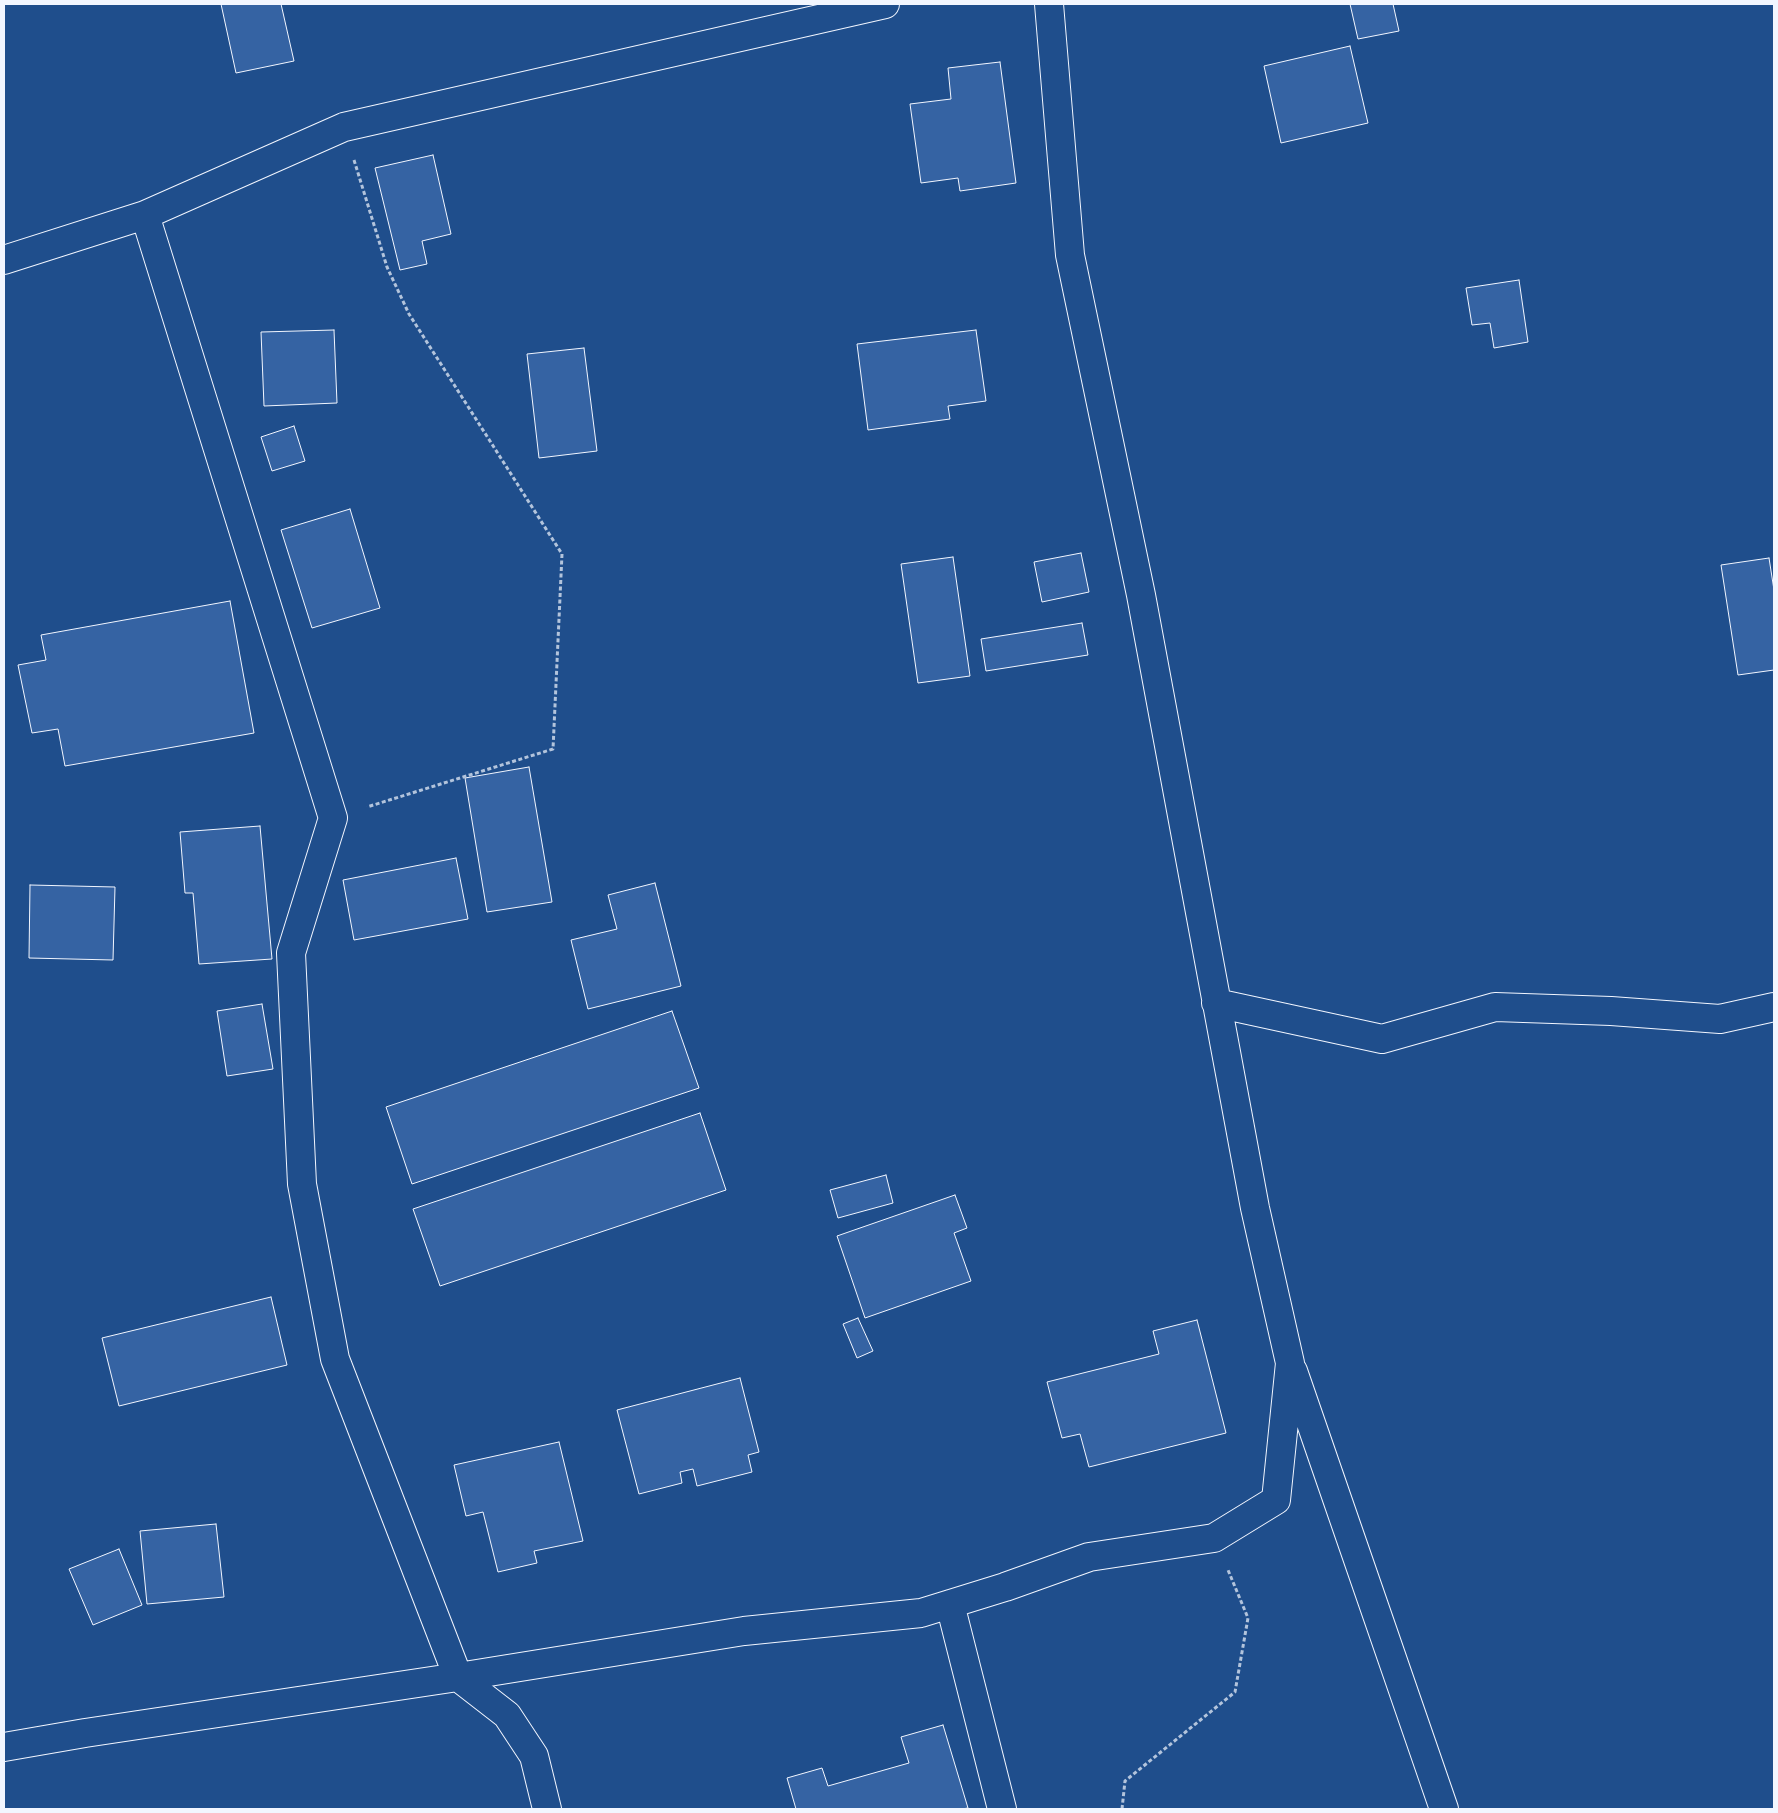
<!DOCTYPE html>
<html>
<head>
<meta charset="utf-8">
<style>
	body { margin:0 }
	#map { position:relative; width:1778px; height:1813px; overflow:hidden; background:#1f4e8c; font-family:"Public Sans",sans-serif }
	canvas { display:block }
	.frame { position:absolute; inset:0; border:5px solid #f2f6ff; pointer-events:none }
</style>
</head>
<body>
<div id="map">
<canvas width="1778" height="1813"></canvas>
<div class="frame"></div>
</div>
<script>
const g = document.querySelector('canvas').getContext('2d');
g.lineJoin = 'round';
function fillPath(path, color) { g.fillStyle = color; g.fill(path, 'evenodd'); }
const shape = rows => new Path2D(rows.map(r => 'M' + r).join(''));
function strokePath(path, color, width, dash) { g.strokeStyle = color; g.lineWidth = width; g.lineCap = dash ? 'butt' : 'round'; g.setLineDash(dash || []); g.stroke(path); }
const building = shape([
	[221,4,281,4,294,61,236,73,221,4],
	[1350,4,1393,4,1399,31,1358,39,1350,4],
	[1350,46,1368,123,1281,143,1264,66,1350,46],
	[1000,62,1016,183,960,191,958,178,921,183,910,104,951,99,948,68,1000,62],
	[433,155,451,234,422,241,427,264,400,270,375,168,433,155],
	[1519,280,1528,342,1494,348,1490,323,1472,325,1466,288,1519,280],
	[334,330,337,403,264,406,261,332,334,330],
	[976,330,986,401,948,406,950,419,868,430,857,344,976,330],
	[584,348,597,451,539,458,527,354,584,348],
	[294,426,305,461,272,471,261,437,294,426],
	[350,509,380,608,312,628,281,530,350,509],
	[1081,553,1089,592,1042,602,1034,562,1081,553],
	[953,557,970,676,918,683,901,564,953,557],
	[1769,558,1774,590,1774,670,1738,675,1721,565,1769,558],
	[230,601,254,733,65,766,58,729,32,733,18,665,46,660,41,635,230,601],
	[1082,623,1088,655,986,671,981,639,1082,623],
	[529,767,552,902,487,912,465,778,529,767],
	[260,826,272,959,199,964,193,893,185,893,180,832,260,826],
	[456,858,468,919,354,940,343,880,456,858],
	[655,883,681,986,588,1009,571,940,617,929,608,895,655,883],
	[30,885,115,887,113,960,29,958,30,885],
	[262,1004,273,1069,227,1076,217,1011,262,1004],
	[672,1011,699,1088,412,1184,386,1107,672,1011],
	[700,1113,726,1190,440,1286,413,1209,700,1113],
	[886,1175,893,1203,838,1218,830,1190,886,1175],
	[955,1195,967,1228,954,1233,971,1281,865,1318,837,1236,955,1195],
	[271,1297,287,1365,119,1406,102,1338,271,1297],
	[858,1318,873,1351,857,1358,843,1324,858,1318],
	[1197,1320,1226,1433,1089,1467,1080,1434,1062,1438,1047,1382,1159,1354,1153,1331,1197,1320],
	[740,1378,759,1452,748,1455,752,1472,697,1486,693,1469,680,1472,682,1483,639,1494,617,1410,740,1378],
	[559,1442,583,1541,534,1551,537,1563,498,1572,483,1512,466,1516,454,1465,559,1442],
	[216,1524,224,1597,147,1604,140,1531,216,1524],
	[119,1549,142,1605,93,1625,69,1569,119,1549],
	[943,1725,968,1808,962,1809,796,1809,787,1778,822,1768,828,1786,909,1763,901,1737,943,1725]
]);
const path = shape([
	[354,160,387,267,409,314,562,554,553,749,367,807],
	[1122,1809,1125,1781,1235,1692,1248,1618,1228,1570]
]);
const minor = shape([
	[145,215,333,818,291,953,302,1184,335,1359,458,1677,507,1715,534,1756,547,1809],
	[4,260,145,215,344,127,885,4],
	[1216,1003,1382,1039,1495,1007,1611,1011,1720,1019,1774,1007],
	[1293,1371,1444,1809],
	[950,1604,1002,1809],
	[4,1747,85,1733,458,1677,744,1631,921,1613,1005,1587,1089,1557,1214,1538,1276,1500,1290,1363,1255,1208,1141,595,1070,255,1049,4]
]);
fillPath(building, '#3563a3');
strokePath(building, '#f2f6ff', 1);
strokePath(minor, '#f2f6ff', 30);
strokePath(path, '#b3c4dc', 3, [4, 2.5]);
strokePath(minor, '#1f4e8c', 28);
</script>
</body>
</html>
